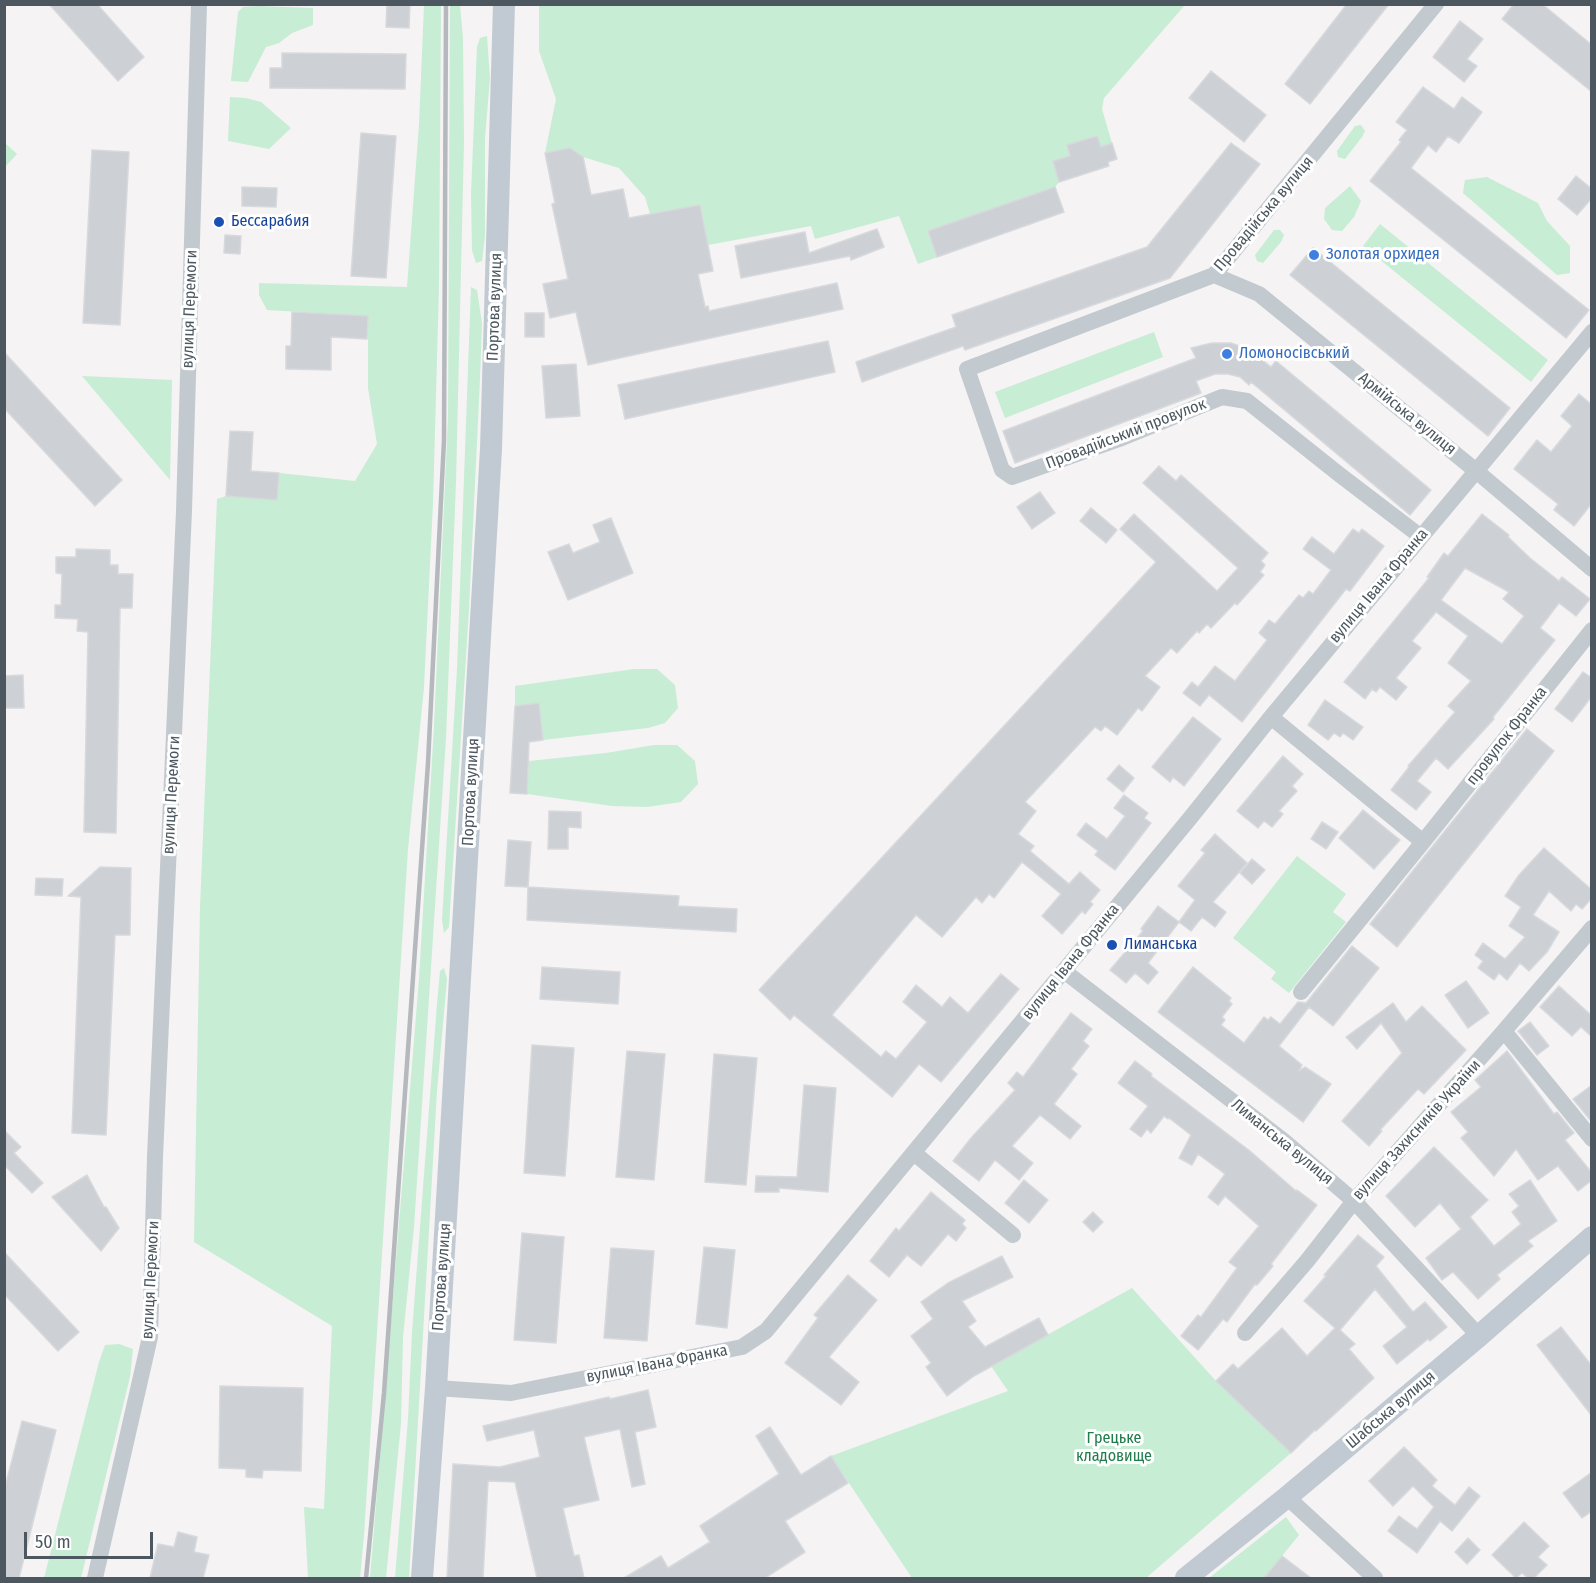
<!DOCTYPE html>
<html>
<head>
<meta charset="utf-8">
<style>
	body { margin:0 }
	#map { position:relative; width:1596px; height:1583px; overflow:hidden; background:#f5f3f3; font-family:"Fira Sans Condensed",sans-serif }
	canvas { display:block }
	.frame { position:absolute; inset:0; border:6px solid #4c575f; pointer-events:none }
	.scale { position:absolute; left:24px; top:1532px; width:129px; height:27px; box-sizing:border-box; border:3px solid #4c575f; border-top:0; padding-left:8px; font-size:18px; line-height:21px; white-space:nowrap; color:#4c575f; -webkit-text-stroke:4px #fff; paint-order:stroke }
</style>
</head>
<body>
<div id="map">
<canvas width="1596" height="1583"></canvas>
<div class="frame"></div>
<div class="scale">50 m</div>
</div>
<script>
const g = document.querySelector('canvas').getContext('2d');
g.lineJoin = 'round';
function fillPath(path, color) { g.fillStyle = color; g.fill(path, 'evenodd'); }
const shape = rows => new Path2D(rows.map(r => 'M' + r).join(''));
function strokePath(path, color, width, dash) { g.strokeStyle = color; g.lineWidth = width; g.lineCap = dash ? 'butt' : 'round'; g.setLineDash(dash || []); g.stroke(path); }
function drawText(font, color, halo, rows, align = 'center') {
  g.font = font + ' "Fira Sans Condensed",sans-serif'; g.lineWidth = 6; g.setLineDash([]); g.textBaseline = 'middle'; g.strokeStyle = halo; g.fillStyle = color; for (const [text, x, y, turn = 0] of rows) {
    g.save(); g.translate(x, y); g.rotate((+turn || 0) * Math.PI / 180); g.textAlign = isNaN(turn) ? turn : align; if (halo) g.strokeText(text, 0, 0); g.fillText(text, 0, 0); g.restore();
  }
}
const green = shape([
	[424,5,441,5,439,286,433,503,424,687,408,849,364,1535,360,1578,308,1578,304,1507,324,1509,332,1326,194,1242,200,907,217,499,226,496,277,500,279,473,355,481,377,444,368,388,368,316,267,310,259,295,259,283,407,287,419,124],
	[450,5,460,5,463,38,464,142,456,482,446,738,414,1227,403,1337,401,1423,386,1578,370,1578,419,979,434,726,448,417],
	[539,5,1185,5,1104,98,1102,109,1112,143,1101,147,1096,136,1067,145,1070,156,1053,161,1059,182,1055,187,1064,212,918,264,899,216,815,239,811,226,708,245,700,205,650,214,645,197,619,168,583,157,570,148,545,153,556,99,539,51],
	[258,6,313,8,313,25,292,33,279,43,266,47,248,82,231,81,238,12,243,7],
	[487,36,490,78,485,138,485,236,482,261,476,263,472,250,471,194,477,47,480,38],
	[230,97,246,98,261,102,291,128,269,149,228,141],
	[1361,125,1365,131,1362,137,1345,159,1338,157,1337,151,1355,126],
	[4,142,17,154,5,167,4,167],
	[1487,177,1538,203,1547,221,1570,246,1570,273,1557,275,1463,193,1465,180],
	[1350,186,1361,201,1354,217,1342,231,1332,230,1324,219,1325,208],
	[1380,224,1548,360,1531,382,1363,246],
	[1274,230,1280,230,1284,235,1281,242,1263,263,1257,261,1255,255],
	[471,287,477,290,482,323,480,379,469,609,449,927,444,933,442,920,457,669],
	[1154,332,1163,357,1005,418,995,392],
	[82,376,172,380,170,480],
	[634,669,657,669,675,685,678,708,665,723,648,728,543,740,539,703,515,706,515,686],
	[654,745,677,745,695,761,698,784,681,802,647,807,612,806,527,794,529,761,606,753],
	[1297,856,1346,894,1333,912,1346,922,1289,993,1271,979,1276,972,1233,938],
	[444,968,447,979,437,1091,409,1578,395,1578,408,1419,412,1332,437,1004,440,971],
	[1132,1288,1216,1381,1291,1453,1146,1578,912,1578,831,1456,1008,1391,991,1366],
	[119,1344,133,1349,130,1377,81,1578,44,1578,99,1362,105,1345],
	[1286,1517,1299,1535,1264,1578,1209,1578]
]);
const building = shape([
	[49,4,97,4,144,57,118,81,49,4],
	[387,4,410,4,409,28,386,27,387,4],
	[1347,4,1389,4,1310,104,1285,84,1347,4],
	[1514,4,1542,4,1592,45,1592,92,1502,19,1514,4],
	[1460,21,1483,39,1467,59,1477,66,1464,82,1433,57,1460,21],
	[282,53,406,54,405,89,270,88,270,68,282,68,282,53],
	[1211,71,1266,115,1244,142,1189,98,1211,71],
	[1423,87,1454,109,1462,97,1482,112,1459,143,1448,136,1436,152,1428,145,1411,168,1589,310,1566,338,1370,181,1401,142,1399,140,1407,130,1396,122,1423,87],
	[361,133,396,136,386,278,351,276,361,133],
	[1097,136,1101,147,1112,143,1117,159,1108,162,1109,166,1059,182,1053,161,1070,156,1067,145,1097,136],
	[1231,143,1260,164,1170,278,965,350,963,346,862,382,856,362,956,327,952,315,1147,247,1231,143],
	[570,148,583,157,591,195,623,189,629,218,700,205,713,271,698,274,705,307,708,306,709,311,837,283,843,309,588,365,576,312,550,318,543,284,568,279,552,204,555,203,545,153,570,148],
	[92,150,129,152,120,325,83,323,92,150],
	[1576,176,1592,189,1592,198,1577,215,1558,199,1576,176],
	[242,187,277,188,276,207,242,206,242,187],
	[1055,187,1064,212,937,257,928,231,1055,187],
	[877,229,884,247,851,260,850,256,741,278,735,246,805,232,809,253,877,229],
	[225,235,241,236,240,254,224,253,225,235],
	[1313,248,1510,408,1488,436,1290,275,1313,248],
	[292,312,368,316,367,339,331,337,331,370,286,369,286,346,291,346,292,312],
	[525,313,544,313,544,337,525,337,525,313],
	[828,341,835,372,625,419,618,385,828,341],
	[1212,343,1231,343,1250,350,1271,367,1276,361,1431,490,1410,515,1251,382,1249,385,1240,377,1228,374,1215,374,1196,381,1201,393,1015,463,1003,431,1196,358,1191,348,1212,343],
	[4,352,122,480,95,506,4,408,4,352],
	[576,364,580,416,546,418,542,366,576,364],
	[1579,394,1592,405,1592,503,1574,526,1554,510,1558,504,1514,469,1537,440,1551,452,1572,426,1561,416,1579,394],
	[230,431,253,432,251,471,279,473,277,500,226,496,230,431],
	[1159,466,1176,481,1181,475,1268,553,1261,561,1265,565,1260,572,1264,575,1237,605,1235,603,1211,628,1207,624,1199,633,1197,631,1177,653,1171,648,1145,676,1160,687,1142,711,1138,708,1117,735,1105,726,1101,731,1095,727,1025,802,1036,811,1018,834,1034,846,1030,851,1069,884,1080,872,1100,890,1090,902,1093,904,1085,914,1082,911,1062,934,1042,916,1061,894,1022,862,994,898,989,894,982,903,976,897,942,937,916,915,832,1015,881,1057,886,1051,896,1059,927,1022,903,1002,916,985,942,1007,950,997,968,1013,1001,974,1019,989,941,1082,919,1064,892,1097,794,1015,790,1020,759,990,1156,562,1120,529,1134,514,1217,591,1238,568,1143,483,1159,466],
	[1040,492,1055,513,1032,529,1017,507,1040,492],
	[1091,508,1117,530,1106,543,1080,521,1091,508],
	[1482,514,1509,535,1508,537,1530,558,1559,581,1562,577,1590,599,1576,616,1559,603,1540,628,1555,640,1493,717,1494,719,1448,769,1436,758,1417,781,1431,792,1416,810,1391,790,1409,767,1408,766,1455,712,1448,706,1471,681,1448,663,1468,636,1436,612,1412,641,1421,648,1396,678,1407,687,1396,700,1380,687,1376,692,1372,689,1365,699,1344,682,1429,578,1427,577,1444,553,1448,556,1482,514],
	[1465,568,1509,592,1503,599,1524,616,1502,644,1441,600,1465,568],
	[611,518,633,573,568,600,548,552,569,544,573,553,600,542,593,525,611,518],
	[1353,529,1359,533,1362,529,1384,546,1350,591,1346,589,1242,722,1209,695,1200,706,1183,693,1192,682,1198,687,1215,666,1235,681,1267,640,1259,633,1269,620,1275,624,1299,595,1303,598,1309,591,1313,594,1331,570,1303,549,1312,537,1334,554,1353,529],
	[76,549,110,550,110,565,118,565,118,574,133,574,132,608,120,608,116,833,84,832,88,632,77,631,78,619,55,618,55,605,61,605,62,574,56,573,56,557,76,557,76,549],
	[1583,672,1592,678,1592,696,1572,722,1555,709,1583,672],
	[23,675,24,708,4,708,4,676,23,675],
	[1325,700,1363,727,1353,740,1343,733,1340,737,1334,733,1328,740,1308,725,1325,700],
	[539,703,543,740,529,742,527,794,510,793,515,706,539,703],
	[1193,717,1221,739,1184,786,1173,777,1170,782,1152,767,1193,717],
	[1527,729,1554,751,1397,947,1370,924,1527,729],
	[1283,756,1303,774,1292,786,1297,791,1279,811,1283,814,1272,827,1264,821,1258,828,1237,811,1283,756],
	[1119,765,1134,778,1123,792,1107,779,1119,765],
	[1124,795,1148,813,1144,818,1151,823,1115,870,1095,855,1098,851,1077,835,1086,823,1107,839,1125,816,1114,808,1124,795],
	[1363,810,1400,840,1374,869,1339,838,1363,810],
	[549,811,581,812,581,828,568,827,568,849,548,849,549,811],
	[1322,822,1338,832,1326,849,1311,839,1322,822],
	[1215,834,1247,863,1213,902,1226,912,1215,927,1202,917,1191,931,1179,922,1195,900,1178,886,1205,853,1201,850,1215,834],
	[508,840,531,842,528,887,505,886,508,840],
	[1544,848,1592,890,1592,898,1582,909,1576,904,1571,911,1549,891,1533,915,1559,932,1547,952,1529,971,1520,963,1507,980,1499,973,1494,980,1478,968,1483,961,1475,955,1483,943,1505,959,1525,937,1509,926,1521,907,1505,896,1519,875,1544,848],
	[1252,859,1265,870,1252,884,1240,873,1252,859],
	[100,867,131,868,130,935,115,935,106,1135,72,1133,81,897,68,896,100,867],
	[36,878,63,879,62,896,35,895,36,878],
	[528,887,679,896,678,906,737,909,736,932,527,920,528,887],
	[1158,906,1179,922,1148,963,1158,972,1148,984,1135,973,1126,983,1110,970,1143,931,1141,929,1158,906],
	[1352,946,1379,968,1333,1026,1309,1007,1279,1046,1302,1065,1299,1071,1305,1067,1331,1084,1303,1122,1158,1012,1193,967,1231,998,1229,1001,1232,1004,1222,1017,1225,1020,1221,1025,1244,1043,1264,1017,1268,1020,1271,1017,1280,1024,1298,1002,1306,1003,1352,946],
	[542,967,620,972,618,1004,540,999,542,967],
	[1466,981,1489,1013,1468,1028,1445,995,1466,981],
	[1559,986,1592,1016,1592,1037,1581,1027,1572,1036,1540,1007,1559,986],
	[1393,1003,1406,1022,1422,1006,1466,1050,1424,1094,1418,1089,1380,1130,1382,1131,1369,1146,1342,1121,1402,1053,1381,1023,1357,1049,1346,1037,1393,1003],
	[1071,1013,1092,1029,1083,1041,1089,1046,1071,1069,1077,1074,1054,1104,1081,1126,1070,1139,1040,1115,1012,1146,1033,1163,1019,1180,995,1160,979,1181,953,1161,971,1138,1015,1090,1008,1083,1017,1072,1023,1077,1071,1013],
	[1530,1022,1549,1046,1537,1055,1518,1031,1530,1022],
	[532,1045,574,1048,565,1176,524,1173,532,1045],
	[627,1051,665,1054,654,1180,616,1177,627,1051],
	[1507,1051,1554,1114,1557,1112,1574,1133,1565,1140,1592,1173,1592,1180,1578,1191,1558,1166,1538,1180,1516,1149,1494,1176,1461,1138,1468,1132,1451,1112,1481,1087,1475,1080,1507,1051],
	[714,1054,757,1058,746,1185,705,1182,714,1054],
	[1135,1061,1152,1074,1151,1076,1250,1151,1296,1191,1297,1190,1317,1205,1271,1264,1273,1266,1257,1285,1255,1284,1227,1322,1223,1319,1198,1350,1181,1336,1198,1315,1201,1317,1237,1268,1229,1262,1259,1226,1225,1196,1218,1205,1208,1197,1225,1174,1198,1154,1192,1165,1179,1158,1191,1135,1169,1118,1168,1119,1164,1116,1151,1133,1147,1129,1141,1137,1130,1129,1148,1106,1118,1083,1135,1061],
	[804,1085,836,1088,828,1192,779,1188,779,1192,755,1192,756,1176,797,1177,804,1085],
	[1592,1085,1592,1120,1591,1121,1573,1099,1592,1085],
	[4,1130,21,1147,14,1153,43,1183,32,1193,4,1165,4,1130],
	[1434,1147,1488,1200,1470,1217,1494,1246,1521,1224,1512,1212,1519,1206,1509,1194,1530,1180,1557,1221,1528,1241,1533,1246,1497,1275,1500,1279,1478,1299,1453,1272,1442,1280,1426,1258,1461,1229,1440,1203,1415,1227,1386,1196,1434,1147],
	[87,1175,104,1207,106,1207,119,1228,101,1251,52,1197,87,1175],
	[1024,1180,1048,1200,1029,1223,1005,1203,1024,1180],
	[931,1192,965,1220,962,1224,966,1228,956,1241,948,1234,921,1266,907,1255,889,1277,870,1261,896,1228,899,1231,931,1192],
	[1093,1212,1103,1222,1093,1232,1083,1222,1093,1212],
	[522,1233,564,1237,556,1343,514,1340,522,1233],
	[1358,1235,1384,1257,1376,1266,1413,1312,1425,1302,1447,1327,1430,1341,1428,1339,1397,1364,1383,1346,1407,1327,1375,1289,1340,1330,1355,1344,1349,1349,1374,1378,1316,1431,1315,1430,1291,1453,1216,1381,1233,1364,1238,1369,1282,1328,1307,1356,1335,1328,1304,1301,1326,1276,1324,1275,1358,1235],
	[704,1247,735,1250,727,1328,696,1324,704,1247],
	[611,1248,654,1251,647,1341,604,1338,611,1248],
	[4,1252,79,1332,58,1351,4,1294,4,1252],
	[1002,1256,1013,1277,962,1301,976,1321,968,1327,985,1347,1039,1318,1048,1335,974,1376,947,1396,926,1367,931,1363,911,1336,933,1319,921,1302,948,1283,1002,1256],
	[848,1275,877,1300,829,1357,859,1382,841,1405,785,1363,818,1318,814,1315,848,1275],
	[1561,1327,1592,1366,1592,1416,1537,1345,1561,1327],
	[220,1386,303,1388,301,1471,263,1470,262,1478,246,1477,246,1469,219,1468,220,1386],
	[648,1390,656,1427,635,1432,645,1484,632,1487,620,1429,584,1437,599,1500,563,1508,574,1556,579,1555,584,1578,537,1578,515,1482,488,1481,483,1578,447,1578,453,1464,500,1467,540,1457,534,1430,487,1441,483,1426,609,1397,610,1399,648,1390],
	[22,1421,56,1430,19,1578,4,1578,4,1491,22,1421],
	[770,1427,801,1475,831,1456,848,1483,785,1521,805,1552,765,1578,624,1578,661,1556,668,1568,710,1542,700,1526,779,1474,756,1436,770,1427],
	[1404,1447,1437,1480,1432,1486,1455,1505,1469,1487,1480,1496,1452,1531,1440,1521,1417,1553,1388,1531,1399,1516,1417,1529,1434,1507,1413,1486,1393,1506,1369,1481,1404,1447],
	[1592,1472,1592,1511,1582,1518,1563,1493,1592,1472],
	[1524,1522,1549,1546,1538,1557,1547,1565,1534,1578,1528,1578,1522,1573,1516,1578,1492,1555,1524,1522],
	[178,1532,197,1537,194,1552,209,1555,203,1578,150,1578,158,1544,174,1547,178,1532],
	[1468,1538,1480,1550,1467,1564,1455,1552,1468,1538],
	[1282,1556,1311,1578,1264,1578,1282,1556]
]);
const minor = shape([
	[1214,275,1259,294,1475,470,1592,569],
	[1420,536,1340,475,1247,401,1222,397,1119,439,1012,477,1002,470,967,369,1214,275,1436,4],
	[1271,717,1423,842,1592,630],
	[1064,971,1284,1141,1354,1201,1479,1336],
	[1301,992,1423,842],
	[1504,1031,1592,1139],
	[914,1153,1013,1235],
	[1245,1333,1307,1261,1354,1201,1504,1031,1592,928],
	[436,1388,511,1393,742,1347,766,1331,1191,817,1271,717,1592,332],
	[1287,1497,1375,1578],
	[95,1578,150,1337,155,1157,184,511,199,4]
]);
const secondary = shape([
	[422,1578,436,1388,491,449,504,4],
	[1186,1578,1287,1497,1479,1336,1592,1237]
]);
const rail = shape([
	[366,1578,384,1393,428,763,444,440,446,4]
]);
const markers = [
	[219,222,6,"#1a4fb4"],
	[1314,255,6,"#3f7fe0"],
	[1227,354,6,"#3f7fe0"],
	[1112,945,6,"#1a4fb4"]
];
const streetNames = [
	["Провадійська вулиця",1264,214,-50],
	["Портова вулиця",495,307,-88],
	["вулиця Перемоги",190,309,-88],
	["Армійська вулиця",1407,414,39],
	["Провадійський провулок",1126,434,-21],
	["вулиця Івана Франка",1379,586,-50],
	["провулок Франка",1507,736,-52],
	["Портова вулиця",471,792,-87],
	["вулиця Перемоги",172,795,-87],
	["вулиця Івана Франка",1071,962,-51],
	["вулиця Захисників України",1417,1130,-48],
	["Лиманська вулиця",1282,1142,39],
	["Портова вулиця",442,1277,-86],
	["вулиця Перемоги",151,1280,-87],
	["вулиця Івана Франка",657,1364,-11],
	["Шабська вулиця",1391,1410,-40]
];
const transitNames = [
	["Бессарабия",231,222],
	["Лиманська",1124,945]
];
const shopNames = [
	["Золотая орхидея",1326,255],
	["Ломоносівський",1239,354]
];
const parkNames = [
	["Грецьке",1114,1439],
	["кладовище",1114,1457]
];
fillPath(green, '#c7edd4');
fillPath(building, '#cdd0d4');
strokePath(building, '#d7d9dd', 1.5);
strokePath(minor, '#c2cad0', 16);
strokePath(secondary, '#c1cad2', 22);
strokePath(rail, '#b5b8bc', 4.5);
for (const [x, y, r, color] of markers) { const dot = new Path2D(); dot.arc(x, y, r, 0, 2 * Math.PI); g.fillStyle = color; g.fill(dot); strokePath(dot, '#fff', 2); }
drawText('16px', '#4c575f', '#fff', streetNames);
drawText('16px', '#164399', '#fff', transitNames, 'left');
drawText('16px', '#366cbe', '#fff', shopNames, 'left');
drawText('16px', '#207c4b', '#fff', parkNames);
</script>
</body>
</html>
